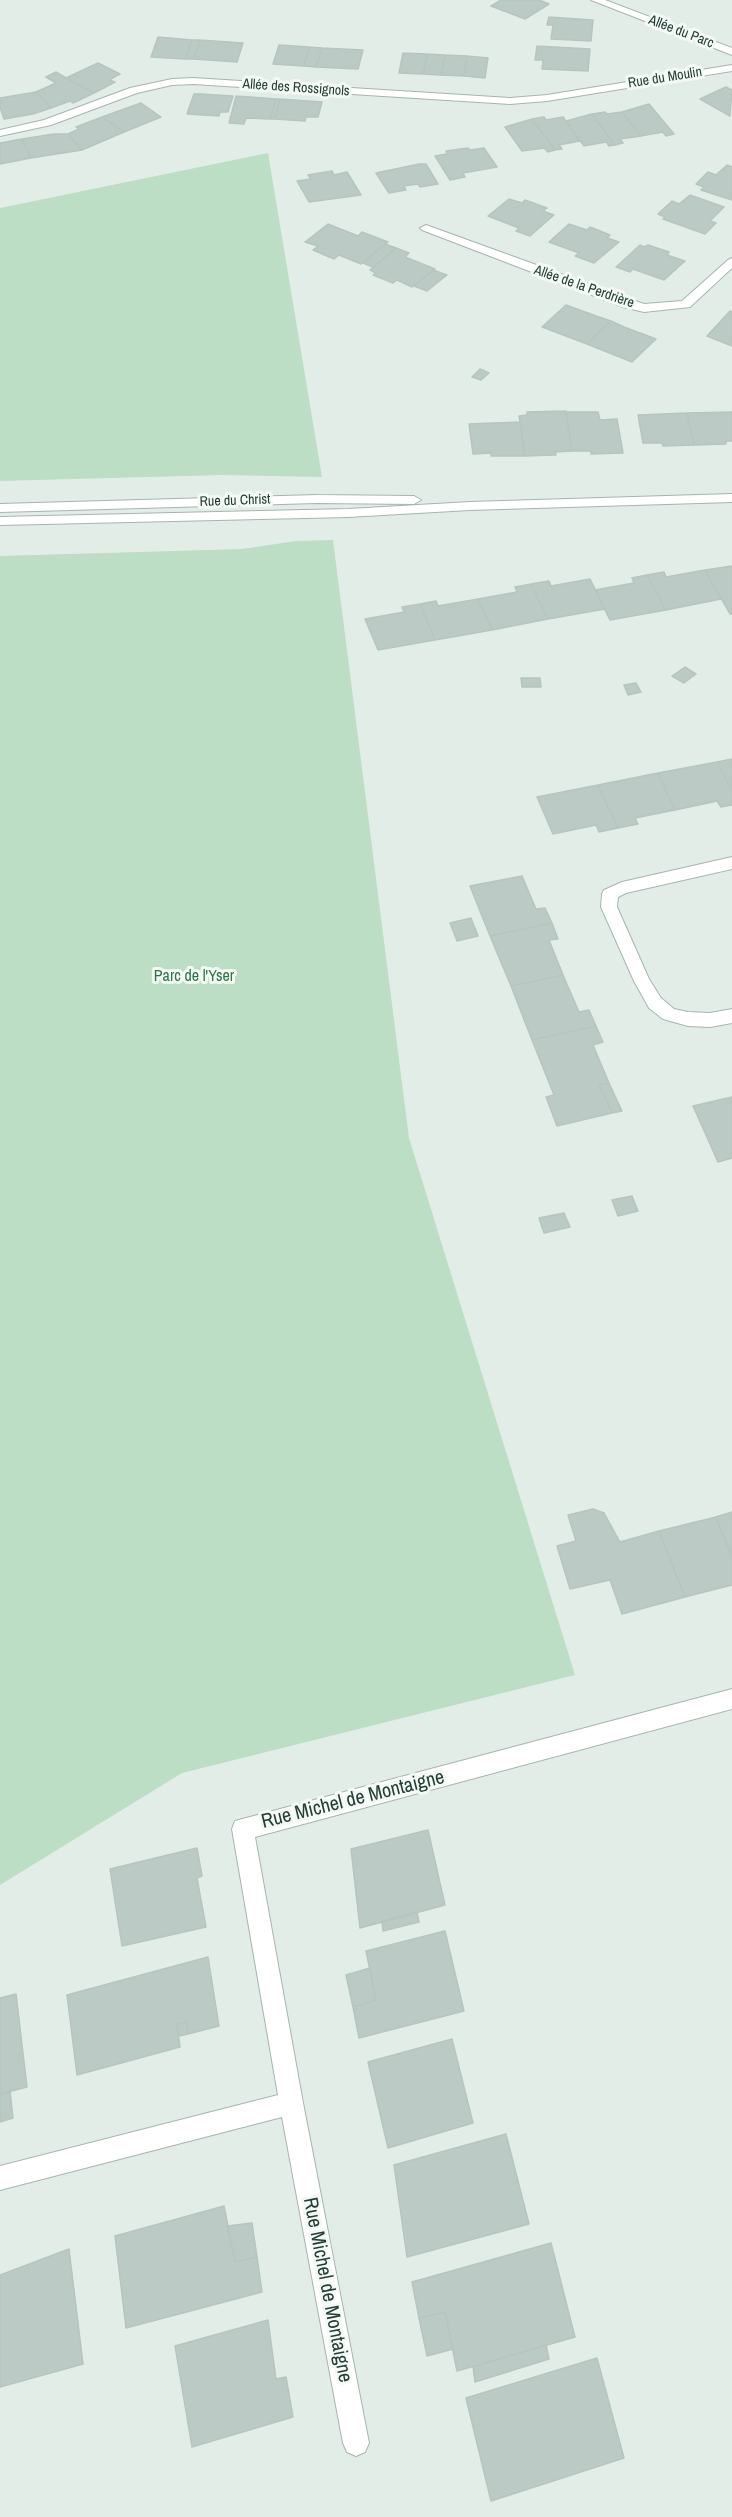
<!DOCTYPE html>
<html>
<head>
<meta charset="utf-8">
<style>
	body { margin:0 }
	canvas { display:block; background:#e3ede8 }
</style>
</head>
<body>
<canvas width="732" height="2517"></canvas>
<script>
const g = document.querySelector('canvas').getContext('2d');
g.lineJoin = 'round';
function fillPath(path, color) { g.fillStyle = color; g.fill(path, 'evenodd'); }
const shape = rows => new Path2D(rows.map(r => 'M' + r).join(''));
function strokePath(path, color, width, dash) { g.strokeStyle = color; g.lineWidth = width; g.lineCap = dash ? 'butt' : 'round'; g.setLineDash(dash || []); g.stroke(path); }
function drawText(font, color, halo, rows, align = 'center') {
  g.font = font + ' "Archivo Narrow",sans-serif'; g.lineWidth = 6; g.setLineDash([]); g.textBaseline = 'middle'; g.strokeStyle = halo; g.fillStyle = color; for (const [text, x, y, turn = 0] of rows) {
    g.save(); g.translate(x, y); g.rotate((+turn || 0) * Math.PI / 180); g.textAlign = isNaN(turn) ? turn : align; if (halo) g.strokeText(text, 0, 0); g.fillText(text, 0, 0); g.restore();
  }
}
const green = shape([
	[268,153,322,477,222,475,0,481,0,208],
	[333,540,409,1138,575,1675,182,1773,0,1885,0,556,242,549,296,541]
]);
const building = shape([
	[501,0,539,0,549,4,525,19,491,6,501,0],
	[549,17,593,20,591,41,551,39,553,25,547,25,549,17],
	[158,37,192,40,185,59,151,57,158,37],
	[192,40,200,40,194,59,185,59,192,40],
	[200,40,243,43,237,62,194,59,200,40],
	[279,45,309,47,304,66,273,64,279,45],
	[537,46,590,49,588,71,542,69,543,60,535,60,537,46],
	[309,47,322,48,316,67,304,66,309,47],
	[322,48,363,50,358,69,316,67,322,48],
	[403,53,427,54,423,74,399,73,403,53],
	[427,54,445,55,441,75,423,74,427,54],
	[445,55,467,56,464,76,441,75,445,55],
	[467,56,488,58,485,78,464,76,467,56],
	[98,63,120,74,109,80,115,82,94,93,66,78,98,63],
	[56,72,66,78,94,93,73,103,70,101,51,108,36,92,56,83,46,77,56,72],
	[726,87,732,90,730,116,700,99,726,87],
	[36,92,51,108,33,114,4,119,0,107,0,98,36,92],
	[194,94,201,94,233,96,228,112,220,112,219,116,187,114,194,94],
	[236,96,276,99,270,119,246,118,244,124,229,123,236,96],
	[276,99,280,99,275,119,270,119,276,99],
	[280,99,322,102,318,117,306,117,305,121,275,119,280,99],
	[141,103,161,117,124,132,102,117,141,103],
	[649,104,674,134,666,136,663,132,641,136,622,112,649,104],
	[605,112,607,114,622,112,641,136,620,139,623,143,615,145,592,114,605,112],
	[592,114,615,145,609,146,606,142,584,146,566,121,592,114],
	[102,117,124,132,82,150,68,134,79,129,76,127,102,117],
	[544,117,546,120,563,117,580,141,559,145,562,149,555,150,532,119,544,117],
	[532,119,555,150,548,152,544,148,522,151,505,127,532,119],
	[54,134,68,134,82,150,31,158,22,139,54,134],
	[22,139,31,158,0,164,0,143,22,139],
	[468,148,470,150,484,148,497,167,463,173,465,177,450,180,435,156,447,154,446,151,468,148],
	[419,164,426,164,438,184,420,187,418,184,404,186,406,190,389,193,376,173,419,164],
	[727,165,732,167,732,200,701,190,704,187,696,184,708,172,716,175,727,165],
	[332,171,334,175,347,172,361,195,309,202,297,181,311,179,308,175,332,171],
	[690,195,724,207,710,221,716,223,705,234,663,219,665,217,658,214,672,201,679,204,690,195],
	[509,199,522,203,525,200,547,208,543,211,554,215,530,236,516,231,519,228,488,216,509,199],
	[328,224,358,236,362,232,388,242,361,264,339,255,334,259,313,250,318,246,305,242,328,224],
	[569,224,587,230,590,227,610,235,607,238,619,242,594,263,575,256,579,253,549,242,569,224],
	[385,244,396,248,373,267,363,263,385,244],
	[640,245,644,247,648,245,669,252,667,255,685,261,664,280,633,269,630,272,616,267,640,245],
	[396,248,409,253,405,257,435,269,412,287,397,280,393,283,373,275,376,273,370,270,396,248],
	[433,270,447,275,427,291,414,286,433,270],
	[566,305,596,316,611,321,587,344,542,327,566,305],
	[730,311,732,312,732,346,707,336,730,311],
	[611,321,624,327,656,339,632,362,587,344,611,321],
	[480,369,489,373,481,380,472,377,480,369],
	[566,411,572,451,555,452,556,455,525,456,519,416,527,415,527,412,566,411],
	[566,412,598,412,600,420,617,419,623,453,591,454,591,451,572,451,566,412],
	[732,412,732,441,726,441,726,444,694,445,687,413,732,412],
	[687,413,694,445,663,446,662,443,643,443,638,415,687,413],
	[520,422,525,456,491,456,491,453,473,454,469,424,520,422],
	[732,566,732,614,730,614,705,570,732,566],
	[705,570,721,599,666,610,647,575,664,572,666,577,705,570],
	[647,575,666,610,610,620,595,590,634,583,632,578,647,575],
	[590,579,605,609,548,619,531,584,549,581,551,586,590,579],
	[531,584,548,619,492,630,478,599,517,592,515,587,531,584],
	[478,599,492,630,435,640,420,604,436,601,438,606,478,599],
	[420,604,435,640,378,650,365,619,404,612,402,607,420,604],
	[685,667,696,674,684,683,672,676,685,667],
	[521,678,540,678,541,687,522,687,521,678],
	[636,683,641,692,628,695,624,685,636,683],
	[732,759,732,791,717,762,732,759],
	[717,762,732,791,732,805,721,807,717,801,675,810,658,773,717,762],
	[658,773,675,810,635,818,638,824,618,828,598,785,658,773],
	[598,785,618,828,599,832,596,825,553,834,537,797,598,785],
	[522,876,536,909,545,908,552,923,490,936,470,886,522,876],
	[471,918,478,936,457,941,450,923,471,918],
	[552,923,558,939,549,940,563,975,511,986,490,936,552,923],
	[563,975,579,1012,589,1010,596,1026,532,1040,511,986,563,975],
	[596,1026,603,1042,593,1045,609,1083,599,1085,612,1113,557,1126,546,1097,554,1095,532,1040,596,1026],
	[609,1083,622,1111,612,1113,599,1085,609,1083],
	[732,1097,732,1158,718,1162,693,1106,732,1097],
	[632,1196,638,1211,618,1216,612,1200,632,1196],
	[564,1213,570,1227,544,1233,539,1218,564,1213],
	[593,1509,604,1513,620,1542,659,1531,685,1597,622,1614,610,1580,570,1589,557,1546,576,1541,568,1515,593,1509],
	[732,1512,732,1557,716,1517,732,1512],
	[716,1517,732,1557,732,1585,685,1597,659,1531,716,1517],
	[428,1830,445,1905,360,1928,351,1849,428,1830],
	[197,1848,202,1876,197,1878,206,1927,122,1946,110,1869,197,1848],
	[417,1912,419,1922,383,1931,382,1921,417,1912],
	[445,1931,464,2011,359,2038,353,2007,376,2000,366,1951,445,1931],
	[208,1957,219,2026,188,2034,187,2022,177,2024,180,2047,77,2075,67,1995,208,1957],
	[370,1968,376,2000,353,2007,346,1975,370,1968],
	[16,1994,27,2087,0,2094,0,1998,16,1994],
	[187,2022,188,2034,179,2036,177,2024,187,2022],
	[452,2039,473,2123,388,2148,368,2062,452,2039],
	[10,2091,13,2118,0,2122,0,2094,10,2091],
	[506,2134,529,2224,407,2257,394,2165,506,2134],
	[224,2206,235,2262,257,2257,262,2292,126,2328,115,2236,224,2206],
	[252,2223,257,2257,235,2262,227,2226,252,2223],
	[551,2243,575,2337,457,2371,445,2312,419,2318,412,2282,551,2243],
	[69,2249,83,2364,0,2387,0,2275,69,2249],
	[445,2312,453,2349,427,2356,419,2318,445,2312],
	[268,2320,276,2379,286,2377,293,2417,192,2447,175,2346,268,2320],
	[546,2345,549,2359,475,2382,473,2367,546,2345],
	[597,2358,624,2458,491,2501,466,2398,597,2358]
]);
const minor = shape([
	[591,0,605,0,732,48,732,55,591,0],
	[732,65,732,71,547,101,510,104,193,84,172,85,137,93,51,125,0,136,0,130,44,120,130,88,172,79,193,78,510,98,547,95,732,65],
	[426,225,644,304,682,301,728,260,732,258,732,268,690,307,644,312,623,307,422,230,420,228,426,225],
	[732,494,732,502,470,510,348,517,0,525,0,517,348,509,470,502,732,494],
	[317,495,414,496,421,500,414,504,317,503,0,512,0,504,317,495],
	[732,857,732,869,626,893,618,897,617,907,649,979,661,998,674,1009,688,1012,710,1013,732,1009,732,1023,710,1027,688,1026,663,1019,649,1008,634,981,601,907,602,894,604,890,622,882,732,857],
	[732,1689,732,1709,255,1837,303,2103,369,2443,365,2452,356,2456,347,2452,343,2443,282,2117,0,2190,0,2166,278,2095,232,1829,235,1821,732,1689]
]);
const farStreetnames = [
	["Allée du Parc",681,32,21],
	["Rue du Moulin",665,78,-9],
	["Allée des Rossignols",296,88,4],
	["Allée de la Perdrière",584,287,19],
	["Rue du Christ",235,501,-2]
];
const parkNames = [
	["Parc de l'Yser",194,977]
];
const nearStreetnames = [
	["Rue Michel de Montaigne",353,1800,-14],
	["Rue Michel de Montaigne",327,2290,79]
];
fillPath(green, '#bcdec4');
fillPath(building, '#bbcac4');
strokePath(building, '#b5c6bf', 1.5);
strokePath(minor, '#a6b5af', 2);
fillPath(minor, '#fff');
drawText('14px', '#233e35', '#f4f9f6', farStreetnames);
drawText('16px', '#2d7546', '#f4f9f6', parkNames);
drawText('20px', '#233e35', '#f4f9f6', nearStreetnames);
</script>
</body>
</html>
